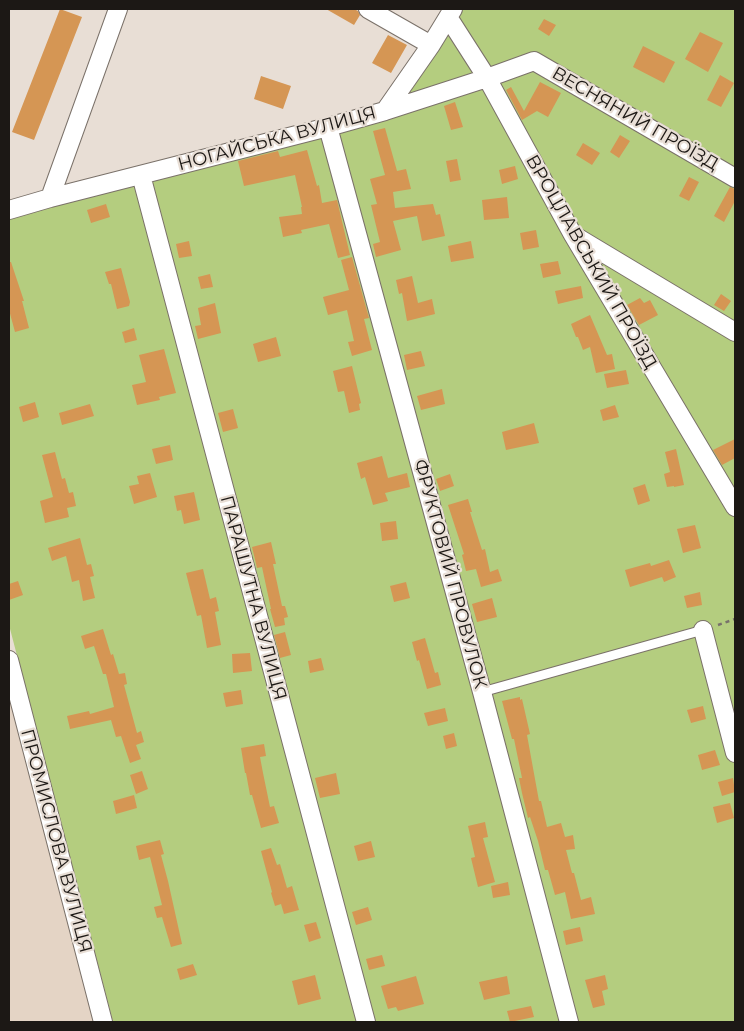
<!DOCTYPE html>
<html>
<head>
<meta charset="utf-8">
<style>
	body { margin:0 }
	#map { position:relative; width:744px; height:1031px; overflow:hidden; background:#e8ded5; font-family:Montserrat,sans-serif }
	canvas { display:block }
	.frame { position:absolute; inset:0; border:10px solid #1c1815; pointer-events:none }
</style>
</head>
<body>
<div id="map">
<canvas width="744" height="1031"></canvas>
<div class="frame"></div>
</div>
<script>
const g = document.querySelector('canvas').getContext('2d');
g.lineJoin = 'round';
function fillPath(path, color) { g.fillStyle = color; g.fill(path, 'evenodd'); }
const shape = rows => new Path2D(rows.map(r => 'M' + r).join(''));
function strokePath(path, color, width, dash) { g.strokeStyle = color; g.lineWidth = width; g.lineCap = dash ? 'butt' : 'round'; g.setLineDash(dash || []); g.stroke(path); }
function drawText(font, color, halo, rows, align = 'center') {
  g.font = font + ' Montserrat,sans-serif'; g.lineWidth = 4.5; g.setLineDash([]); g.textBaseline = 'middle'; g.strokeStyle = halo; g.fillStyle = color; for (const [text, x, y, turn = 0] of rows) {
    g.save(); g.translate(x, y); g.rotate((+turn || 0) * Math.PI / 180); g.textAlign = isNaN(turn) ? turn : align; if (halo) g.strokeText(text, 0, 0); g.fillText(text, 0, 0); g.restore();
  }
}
const built = shape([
	[9,692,96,1022,9,1022]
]);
const green = shape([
	[453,9,735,9,735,1022,113,1022,9,625,9,210,385,111]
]);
const building = shape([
	[60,9,82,17,34,140,12,132],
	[326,9,354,9,358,11,360,15,354,25],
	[544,19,556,25,549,36,538,29],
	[700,32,723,43,708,72,685,59],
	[388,35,407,45,391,73,372,63],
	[643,46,675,62,664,83,633,67],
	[720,75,734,83,721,107,707,100],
	[261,76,291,86,283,109,254,99],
	[540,82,561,93,548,117,537,111,522,120,506,90,511,87,524,111],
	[455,102,463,127,451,130,444,106],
	[385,128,397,171,406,169,411,189,393,192,395,208,433,204,436,215,440,214,445,236,422,241,417,216,393,221,401,250,376,257,373,244,380,242,371,205,377,204,370,179,385,175,373,131],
	[620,135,630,141,619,158,610,152],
	[583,143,600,153,592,165,576,155],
	[307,150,317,186,319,185,322,203,337,200,350,255,338,258,329,224,301,230,302,233,283,237,279,217,302,214,301,207,302,207,295,175,244,186,238,161,278,151,280,157],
	[457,159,461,180,450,182,446,161],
	[515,166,518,179,502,184,499,170],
	[689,177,699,182,689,201,679,196],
	[730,187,735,189,735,201,724,222,714,216],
	[507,197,509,218,484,220,482,200],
	[106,204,110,217,91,223,87,210],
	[536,230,539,247,523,250,520,233],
	[189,241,192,256,179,258,176,244],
	[471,241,474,258,451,262,448,246],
	[352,257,369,318,364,319,372,350,352,356,348,342,354,341,347,310,328,315,323,297,349,290,341,260],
	[558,261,561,274,543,278,540,264],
	[9,262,11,262,24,301,22,301,29,328,15,332,9,310],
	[121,268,130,302,129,306,117,309,111,284,109,284,105,272],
	[210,274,213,287,201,289,198,277],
	[412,276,418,303,432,299,435,314,407,321,402,293,399,294,396,280],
	[581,286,583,298,558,304,555,291],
	[721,294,731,301,724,311,714,305],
	[640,298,644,303,650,300,658,315,639,325,627,305],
	[215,303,221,333,198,339,195,326,201,325,198,308],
	[590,315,607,355,612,354,615,369,596,373,590,347,583,350,578,337,576,337,571,324],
	[134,328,137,340,125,343,122,332],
	[276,337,281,356,258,362,253,344],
	[164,349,176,393,159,397,160,400,137,405,132,385,146,382,139,355],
	[421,351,425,366,407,370,404,355],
	[352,366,361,403,359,404,360,410,349,413,344,391,338,392,333,371],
	[626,370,629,384,607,388,604,374],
	[442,389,445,404,421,410,417,396],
	[35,402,39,417,23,422,19,407],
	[90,404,94,416,62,425,59,413],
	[615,405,619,417,603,421,600,410],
	[233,409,238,428,223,432,218,413],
	[534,423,539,443,506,450,502,432],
	[735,439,735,458,722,465,713,450],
	[170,445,173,460,156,464,152,449],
	[676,449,684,485,674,487,674,486,667,487,664,474,670,472,665,452],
	[55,452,62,479,65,478,69,493,73,492,76,506,67,508,69,517,45,523,40,501,53,497,42,455],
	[382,456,388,478,407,473,410,487,385,493,388,501,373,505,365,477,361,479,357,463],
	[150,473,157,497,134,504,129,486,139,484,137,476],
	[450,474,454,486,440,491,436,479],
	[645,484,650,501,638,505,633,488],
	[194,492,200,520,184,524,181,510,177,511,174,496],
	[468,499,472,512,470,512,482,550,485,549,490,572,498,569,502,581,481,587,476,569,466,571,462,555,464,554,448,505],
	[396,521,398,539,382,541,380,523],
	[695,525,701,548,683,553,677,529],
	[80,538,87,565,91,564,94,576,90,577,95,598,83,601,79,580,72,582,66,556,52,561,48,548],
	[271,542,276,564,273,564,282,606,285,606,288,617,284,618,285,625,275,627,270,609,271,609,262,567,257,568,252,547],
	[669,560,676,577,664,582,662,577,630,587,625,570,650,563,651,566],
	[203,569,210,599,216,597,219,611,215,612,221,645,207,648,201,615,197,616,186,573],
	[18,581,23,595,9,600,9,584],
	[406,582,410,598,394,602,390,586],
	[700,592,702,605,687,608,684,596],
	[492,598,497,617,477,622,472,604],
	[103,629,111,655,113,654,119,674,125,673,127,684,124,685,137,733,141,731,144,742,136,745,141,759,130,763,121,736,116,737,111,720,70,729,67,716,89,711,90,714,114,707,106,674,103,674,94,646,85,649,81,636],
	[285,632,291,655,280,658,274,635],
	[425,638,435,673,438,672,441,685,427,689,419,660,417,661,412,642],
	[250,653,252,671,233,673,232,654],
	[321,658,324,670,310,673,308,661],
	[241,690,243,704,226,707,223,693],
	[520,697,520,700,522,699,530,734,527,735,539,801,541,801,547,827,561,823,565,837,573,835,575,849,566,850,572,873,574,873,581,900,591,897,595,914,571,919,565,892,555,895,548,870,545,870,538,841,530,817,528,818,522,793,519,778,522,778,514,739,512,739,502,701],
	[703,706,706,719,691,723,687,710],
	[445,708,448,721,428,726,424,713],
	[454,733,457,746,446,749,443,736],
	[264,744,266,756,260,757,263,773,270,807,274,806,279,823,261,828,252,795,250,795,246,773,245,773,241,748],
	[715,750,720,765,702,770,698,755],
	[142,771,148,789,136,794,130,775],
	[336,773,340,794,320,798,315,778],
	[733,778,735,792,722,796,718,782],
	[134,795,137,808,116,814,113,801],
	[730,803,734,818,717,823,713,807],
	[485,822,488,837,483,838,495,882,478,887,471,858,475,857,468,826],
	[160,840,164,854,161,855,168,881,182,944,171,947,162,917,157,918,154,907,162,905,150,857,139,860,136,846],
	[371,841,375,857,358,861,354,846],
	[271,848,277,865,280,864,287,888,292,886,299,910,284,914,281,904,275,906,271,893,272,892,261,851],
	[508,882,510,895,493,898,491,886],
	[368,907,372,920,356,925,352,912],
	[316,922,321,938,309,942,304,925],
	[580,927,583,941,566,945,563,931],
	[382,955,385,966,369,970,366,959],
	[193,964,197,975,180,980,177,969],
	[315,975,321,999,298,1005,292,981],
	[605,975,608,989,602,991,605,1005,593,1008,585,980],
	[416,976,424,1004,398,1011,396,1007,388,1009,381,986],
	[507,976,510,994,484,1000,479,982],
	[531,1006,534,1017,510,1022,507,1011]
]);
const path = shape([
	[718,625,735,619]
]);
const lane = shape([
	[482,692,703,630]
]);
const street = shape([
	[368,9,431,45],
	[448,17,487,78,573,235,735,507],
	[385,111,487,78,534,61,735,178],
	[328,127,482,692,569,1022],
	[141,175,366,1022],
	[50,198,118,9],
	[9,210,50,198,328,127,385,111,431,45,453,9],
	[575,236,735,332],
	[703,630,735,753],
	[9,660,103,1022]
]);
const streetNames = [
	["ВЕСНЯНИЙ ПРОЇЗД",635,119,30],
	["НОГАЙСЬКА ВУЛИЦЯ",277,139,-15],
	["ВРОЦЛАВСЬКИЙ ПРОЇЗД",591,262,60],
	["ФРУКТОВИЙ ПРОВУЛОК",450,574,75],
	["ПАРАШУТНА ВУЛИЦЯ",253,598,75],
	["ПРОМИСЛОВА ВУЛИЦЯ",56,841,75]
];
fillPath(built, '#e4d4c5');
fillPath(green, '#b4cd7f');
fillPath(building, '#d59654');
strokePath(lane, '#7a7169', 11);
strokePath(street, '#7a7169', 20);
strokePath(path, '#78716b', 2.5, [4, 4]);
strokePath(lane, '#fff', 9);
strokePath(street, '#fff', 18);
drawText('18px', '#1c1815', '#e8ded5', streetNames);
</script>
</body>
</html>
